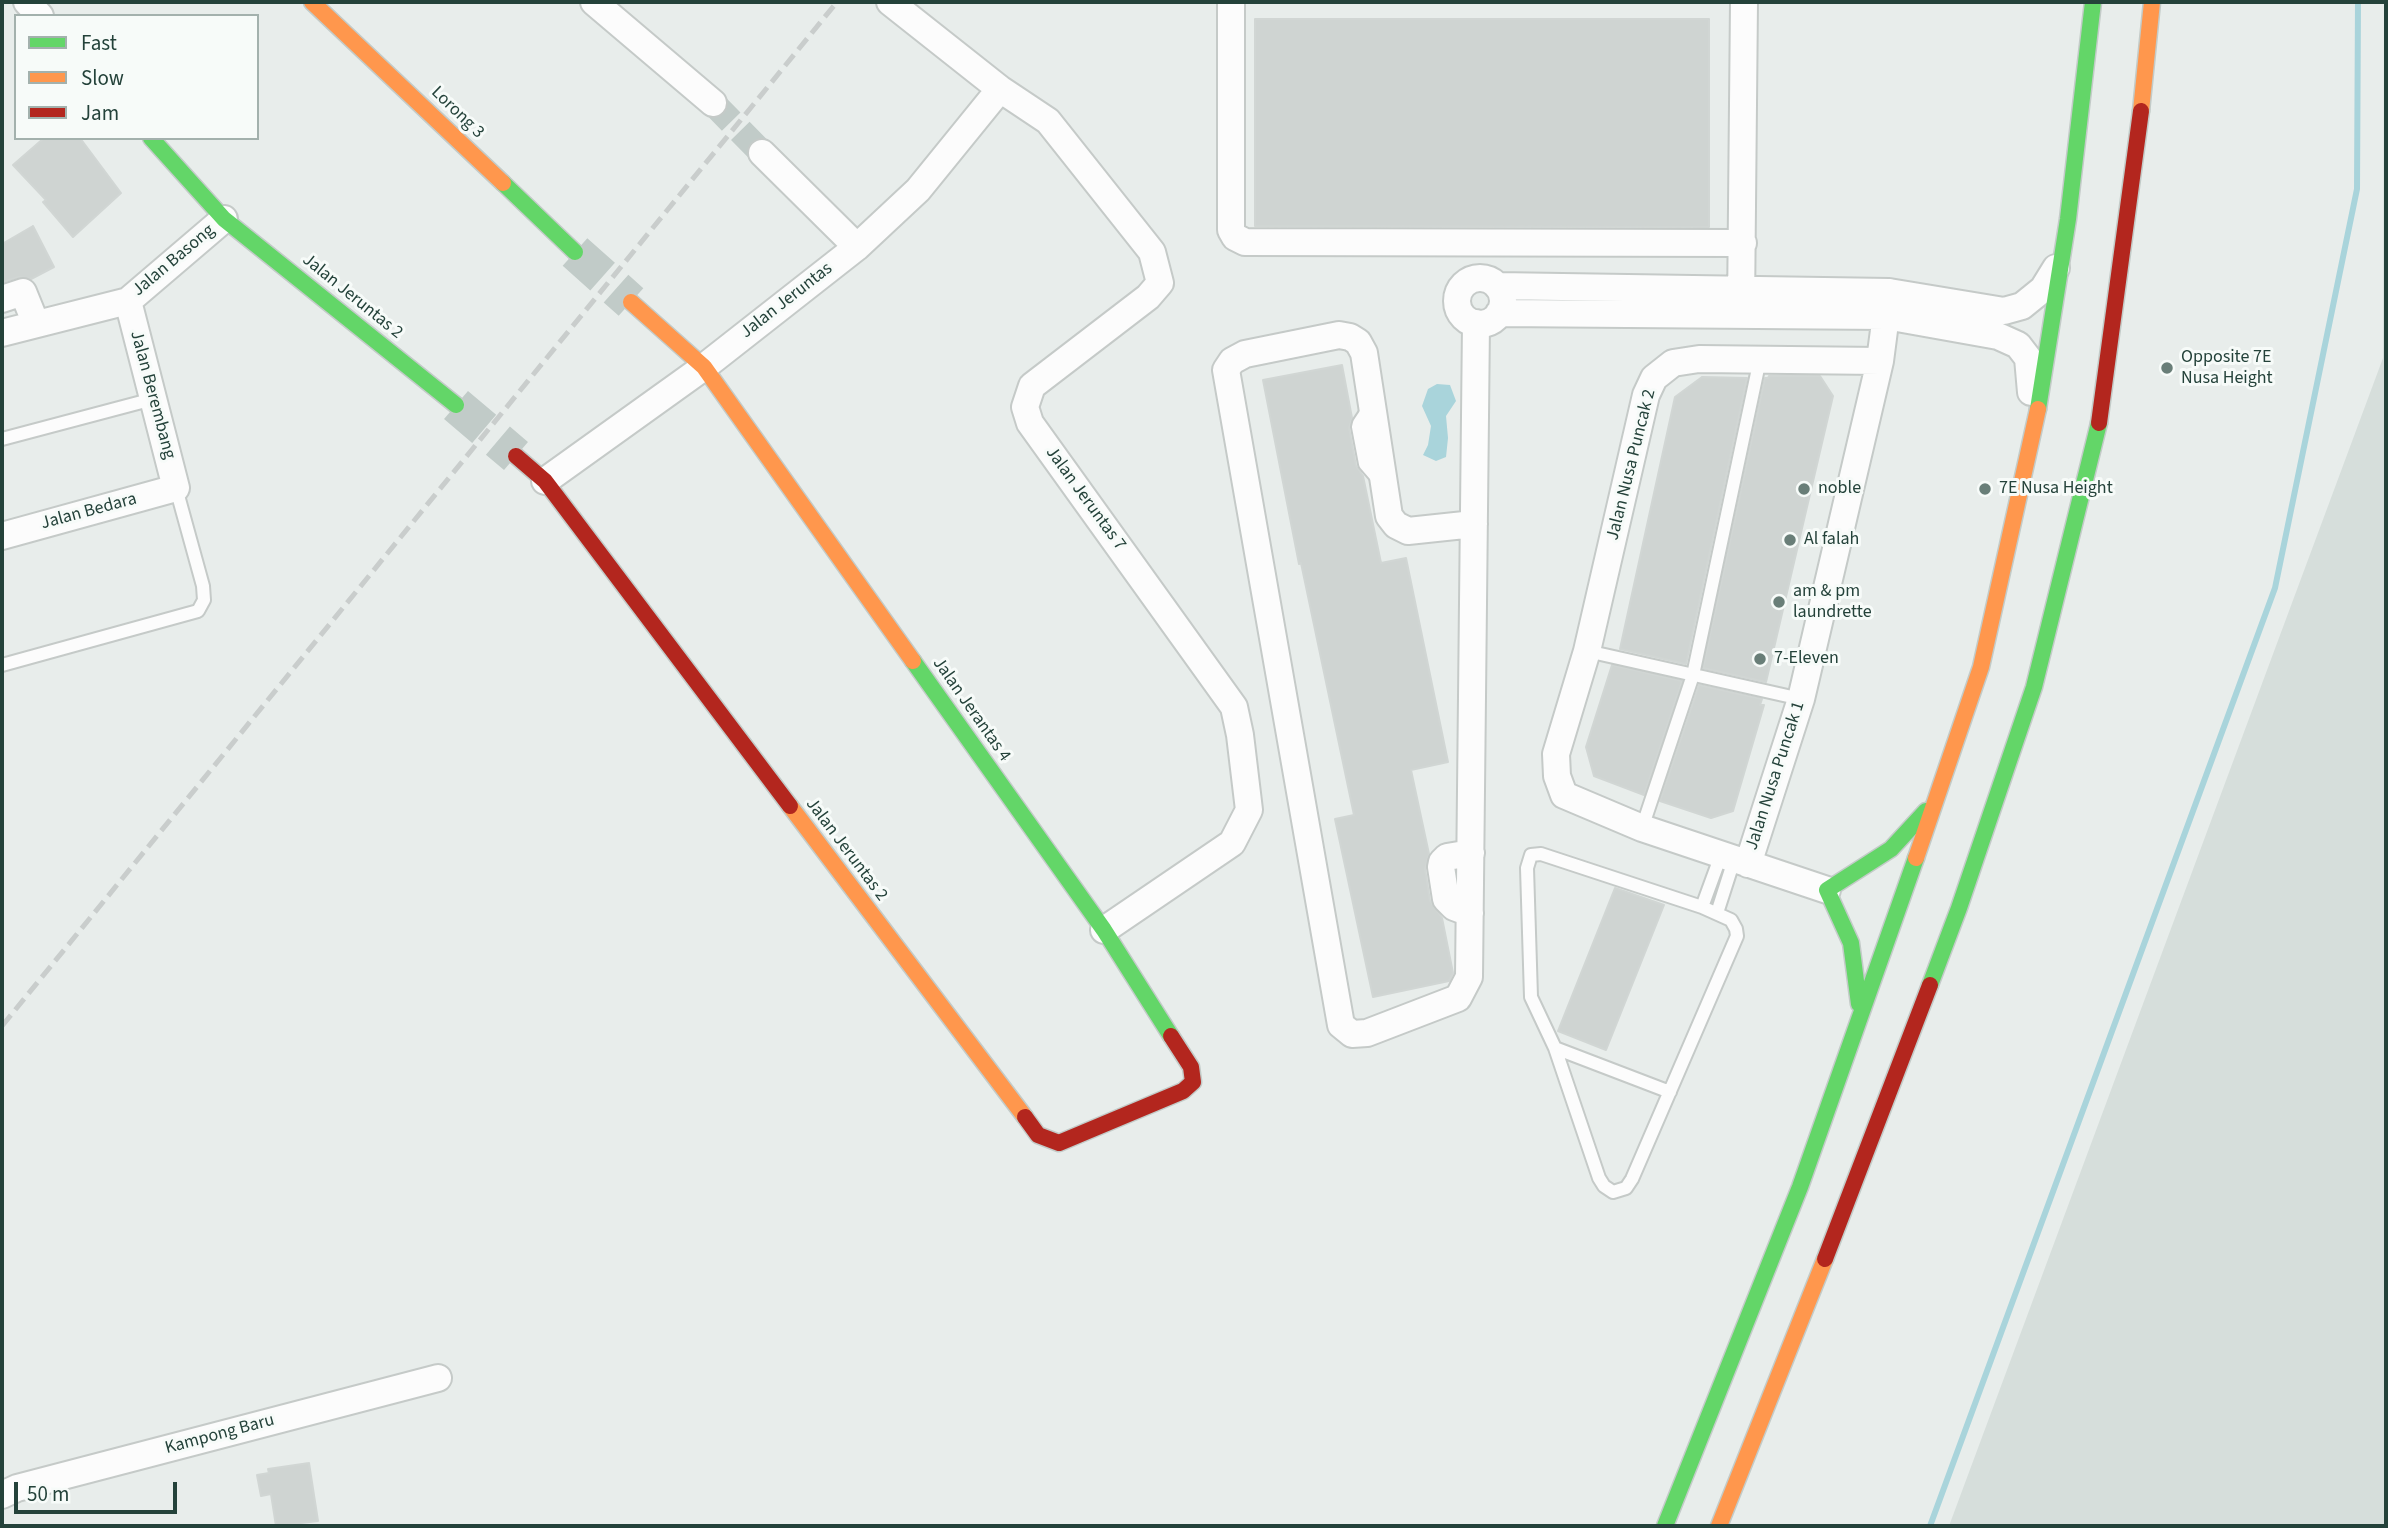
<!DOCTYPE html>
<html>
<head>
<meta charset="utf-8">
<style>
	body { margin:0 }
	#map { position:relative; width:2388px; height:1528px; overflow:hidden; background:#e8edeb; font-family:"Source Sans 3",sans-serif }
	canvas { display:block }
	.frame { position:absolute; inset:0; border:4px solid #24423a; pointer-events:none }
	.legend { position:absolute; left:14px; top:14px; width:245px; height:126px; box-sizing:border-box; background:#f7fbf9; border:2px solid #a3b1ad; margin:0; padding:9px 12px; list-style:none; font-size:21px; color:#24423a }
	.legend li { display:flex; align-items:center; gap:14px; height:35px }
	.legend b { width:35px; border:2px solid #a3b1ad }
	.scale { position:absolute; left:14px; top:1482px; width:163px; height:32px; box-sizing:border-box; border:4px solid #24423a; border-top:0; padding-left:9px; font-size:21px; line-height:24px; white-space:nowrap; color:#24423a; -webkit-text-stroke:5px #f7fbf9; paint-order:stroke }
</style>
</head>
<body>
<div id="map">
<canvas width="2388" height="1528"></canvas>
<div class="frame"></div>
<ul class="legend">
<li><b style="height:9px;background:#63d668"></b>Fast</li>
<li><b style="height:9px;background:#ff974d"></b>Slow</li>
<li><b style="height:9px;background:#b3261e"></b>Jam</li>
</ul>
<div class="scale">50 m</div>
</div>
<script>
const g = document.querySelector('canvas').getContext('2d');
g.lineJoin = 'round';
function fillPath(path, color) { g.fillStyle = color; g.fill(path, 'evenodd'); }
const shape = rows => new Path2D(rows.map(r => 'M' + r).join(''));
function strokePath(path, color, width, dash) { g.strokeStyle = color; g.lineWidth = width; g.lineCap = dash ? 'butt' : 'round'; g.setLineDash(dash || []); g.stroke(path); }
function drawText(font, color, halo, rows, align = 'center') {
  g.font = font + ' "Source Sans 3",sans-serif'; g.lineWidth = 6; g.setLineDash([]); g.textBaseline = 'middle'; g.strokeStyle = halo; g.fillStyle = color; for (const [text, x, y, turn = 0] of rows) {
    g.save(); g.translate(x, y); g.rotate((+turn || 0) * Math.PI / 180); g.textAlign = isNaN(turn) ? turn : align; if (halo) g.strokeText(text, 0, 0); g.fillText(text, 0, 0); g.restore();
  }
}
const built = shape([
	[2384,2,2386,2,2386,1526,1949,1526,2383,358]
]);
const water = shape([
	[1437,384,1450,385,1456,401,1446,416,1448,438,1446,457,1436,461,1423,455,1428,445,1431,426,1422,406,1428,389]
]);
const stream = shape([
	[1930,1526,2275,588,2357,189,2358,2]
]);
const building = shape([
	[1255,19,1709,19,1709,227,1255,226,1255,19],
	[44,138,80,138,121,193,73,237,43,202,46,200,13,165,44,138],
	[33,226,54,267,31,279,19,277,2,282,2,244,33,226],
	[1342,365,1352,418,1349,428,1356,466,1363,476,1381,563,1406,558,1448,762,1411,770,1429,854,1425,869,1430,901,1442,918,1453,973,1449,981,1373,997,1335,819,1354,815,1301,563,1299,564,1263,380,1342,365],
	[1769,376,1820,376,1833,396,1766,682,1703,668,1765,378,1768,378,1769,376],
	[1702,377,1747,378,1686,664,1620,649,1675,397,1702,377],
	[1612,665,1682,681,1644,795,1594,776,1586,747,1612,665],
	[1699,685,1762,699,1760,705,1764,705,1733,811,1711,818,1660,801,1699,685],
	[1615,888,1664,905,1606,1050,1558,1031,1615,888],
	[309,1463,318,1521,276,1526,271,1494,261,1496,257,1475,269,1473,268,1469,309,1463]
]);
const streetTunnel = shape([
	[713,103,762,153]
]);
const secondaryTunnel = shape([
	[575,252,631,302],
	[456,405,516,456]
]);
const lane = shape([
	[1369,408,1359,423,1358,427,1365,464,1378,479],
	[2,439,153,399],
	[1587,651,1801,699],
	[2,665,198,611,204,600,203,586,176,488],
	[1642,828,1693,675,1760,359],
	[1541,854,1702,907,1731,920,1736,929,1737,936,1632,1179,1626,1188,1613,1192,1604,1186,1599,1178,1555,1048,1531,997,1527,868,1531,855,1541,854],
	[1702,907,1721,855],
	[1717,913,1734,860],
	[1555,1048,1670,1092]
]);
const street = shape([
	[27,2,40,16],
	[594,2,713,103],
	[890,2,1000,89,1048,121,1152,252,1160,283,1148,297,1032,386,1025,407,1030,423,1234,707,1240,735,1249,810,1232,843,1104,930],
	[1231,2,1231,230,1235,237,1245,242,1743,243],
	[762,153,857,247],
	'1457 301a23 23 0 1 1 46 0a23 23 0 1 1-46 0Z',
	[1497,286,1889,292,2004,311,2022,306,2043,289,2056,268],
	[2,299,23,292,36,324],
	[1741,308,1744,2],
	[1499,313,1886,316,1998,336,2018,345,2028,358,2031,392],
	[2,333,128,301,224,219],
	[545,481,704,367,857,247,918,190,1000,89],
	[1474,524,1408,531,1396,525,1389,516,1364,353,1358,342,1350,337,1339,335,1245,354,1232,361,1226,370,1341,1025,1352,1034,1367,1033,1458,998,1469,977,1476,323],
	[2,536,176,488,128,301],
	[1748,864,1801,699,1880,361,1889,292],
	[1827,890,1642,828,1564,795,1557,776,1556,754,1587,651,1646,395,1654,378,1673,363,1699,359,1880,361],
	[1470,913,1454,907,1446,899,1441,867,1442,862,1447,857,1471,853],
	[2,1495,17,1488,438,1378]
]);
const fast = shape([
	[151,138,224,219,456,405],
	[503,183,575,252],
	[2038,409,2068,219,2093,2],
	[913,661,1104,930,1171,1036],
	[1930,985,1959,908,2034,687,2099,423],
	[1859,1004,1851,943,1827,890,1891,849,1926,811],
	[1665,1526,1800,1187,1916,858]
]);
const slow = shape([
	[312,2,503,183],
	[2141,111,2152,2],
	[631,302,704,367,913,661],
	[790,806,1025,1117],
	[1916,858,1981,667,2038,409],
	[1719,1526,1825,1259]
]);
const jam = shape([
	[2099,423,2141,111],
	[516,456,545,481,790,806],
	[1025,1117,1038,1135,1059,1143,1183,1091,1193,1082,1191,1067,1171,1036],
	[1825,1259,1930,985]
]);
const rail = shape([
	[2,1026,837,2]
]);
const markers = [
	[2167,368,7,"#697e78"],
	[1804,489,7,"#697e78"],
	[1985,489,7,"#697e78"],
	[1790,540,7,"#697e78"],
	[1779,602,7,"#697e78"],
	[1760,659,7,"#697e78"]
];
const streetNames = [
	["Lorong 3",457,113,44],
	["Jalan Basong",174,261,-40],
	["Jalan Jeruntas 2",352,297,39],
	["Jalan Jeruntas",787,301,-38],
	["Jalan Berembang",152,395,75],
	["Jalan Nusa Puncak 2",1632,465,-76],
	["Jalan Jeruntas 7",1085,499,54],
	["Jalan Bedara",89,512,-15],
	["Jalan Jerantas 4",971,710,55],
	["Jalan Nusa Puncak 1",1776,776,-72],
	["Jalan Jeruntas 2",846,850,53],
	["Kampong Baru",220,1435,-15]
];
const poiNames = [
	["Opposite 7E",2181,358],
	["Nusa Height",2181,379],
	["noble",1818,489],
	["7E Nusa Height",1999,489],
	["Al falah",1804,540],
	["am & pm",1793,592],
	["laundrette",1793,613],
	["7-Eleven",1774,659]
];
fillPath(built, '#d6dedb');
fillPath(water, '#a9d4db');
strokePath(stream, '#a9d4db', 6);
fillPath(building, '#cfd4d2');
strokePath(building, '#d1d6d4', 2);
strokePath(streetTunnel, '#c1cbc8', 26, [26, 13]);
strokePath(secondaryTunnel, '#c1cbc8', 37, [37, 18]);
strokePath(lane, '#c5cac8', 16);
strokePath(street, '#c5cac8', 30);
strokePath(fast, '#c3cbc8', 19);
strokePath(slow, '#c3cbc8', 19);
strokePath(jam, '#c3cbc8', 19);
strokePath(lane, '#fcfcfc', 12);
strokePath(street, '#fcfcfc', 26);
strokePath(fast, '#63d668', 16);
strokePath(slow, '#ff974d', 16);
strokePath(jam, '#b3261e', 16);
strokePath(rail, '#c9cdcc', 5, [14, 7]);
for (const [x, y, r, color] of markers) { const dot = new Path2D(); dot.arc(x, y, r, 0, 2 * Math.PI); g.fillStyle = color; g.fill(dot); strokePath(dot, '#f7fbf9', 2.5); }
drawText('18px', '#24423a', '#f7fbf9', streetNames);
drawText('18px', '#24423a', '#f7fbf9', poiNames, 'left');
</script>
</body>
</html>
